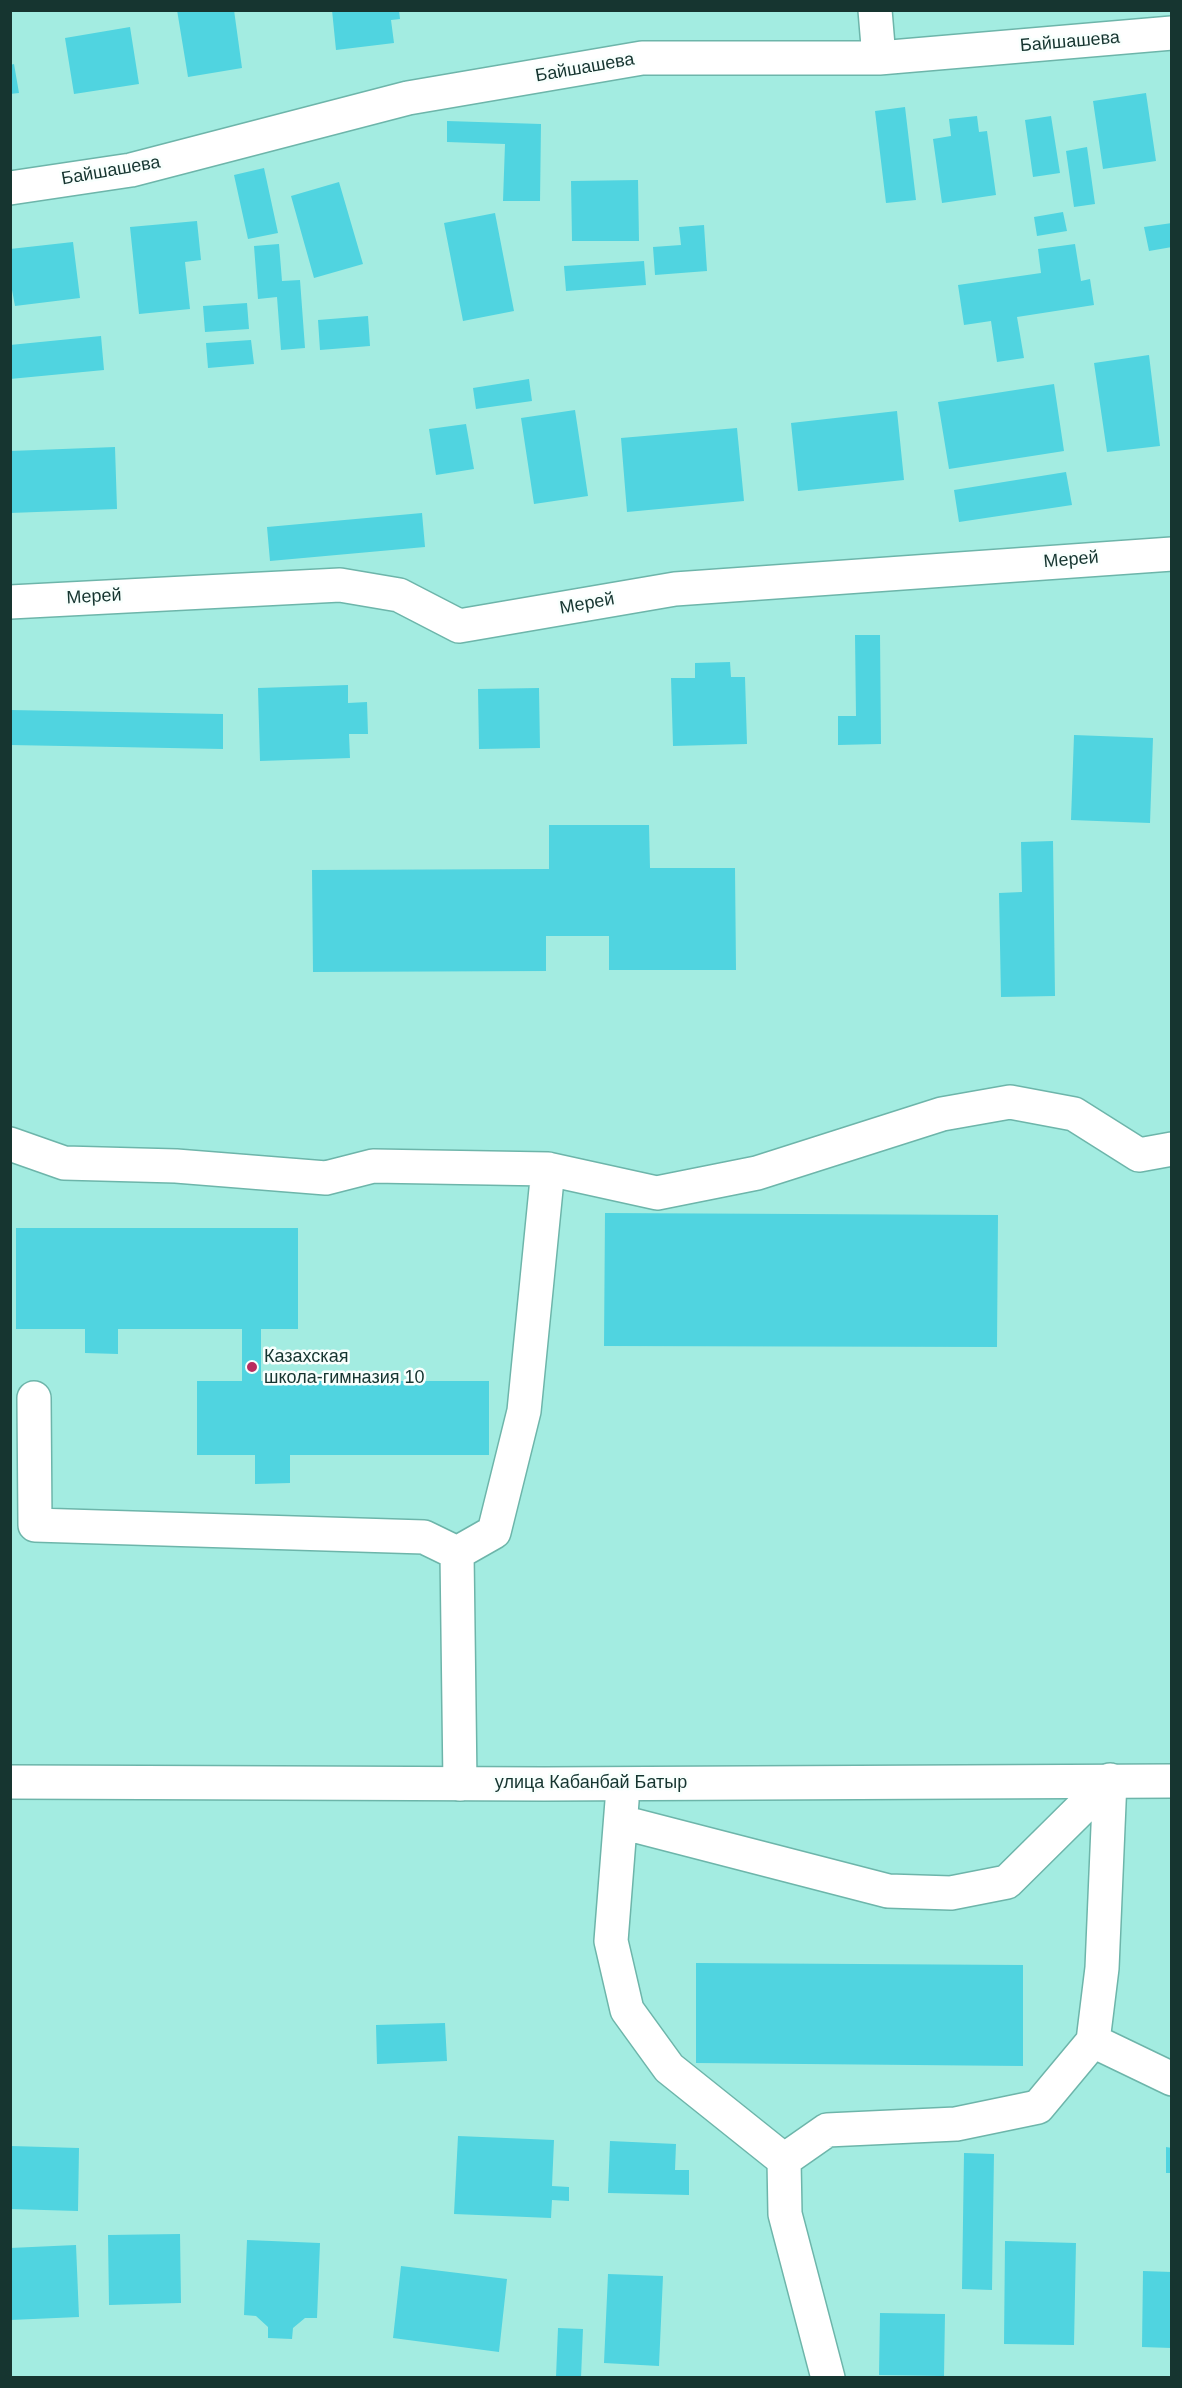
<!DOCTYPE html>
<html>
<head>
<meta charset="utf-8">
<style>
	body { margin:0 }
	#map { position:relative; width:1182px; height:2388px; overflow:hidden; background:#a3ece1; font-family:Helvetica,sans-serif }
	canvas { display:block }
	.frame { position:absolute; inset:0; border:12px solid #163530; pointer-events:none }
</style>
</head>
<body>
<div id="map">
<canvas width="1182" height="2388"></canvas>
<div class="frame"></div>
</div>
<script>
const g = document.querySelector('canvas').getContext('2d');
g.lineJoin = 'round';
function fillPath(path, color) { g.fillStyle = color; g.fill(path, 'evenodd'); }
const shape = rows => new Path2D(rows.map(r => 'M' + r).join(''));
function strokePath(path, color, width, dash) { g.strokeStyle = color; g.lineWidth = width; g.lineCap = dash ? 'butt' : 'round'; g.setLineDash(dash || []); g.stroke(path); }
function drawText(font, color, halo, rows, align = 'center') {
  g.font = font + ' Helvetica,sans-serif'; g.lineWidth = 5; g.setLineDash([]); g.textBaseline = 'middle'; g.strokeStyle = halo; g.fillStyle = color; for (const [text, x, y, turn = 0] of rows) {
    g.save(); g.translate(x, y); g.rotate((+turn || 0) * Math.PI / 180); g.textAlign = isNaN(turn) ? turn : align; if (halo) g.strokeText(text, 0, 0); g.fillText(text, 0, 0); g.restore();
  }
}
const building = shape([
	[177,10,234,10,242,68,188,77],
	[332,10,399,10,400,19,391,20,394,43,336,50],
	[130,27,139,84,74,94,65,38],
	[14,64,19,93,10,94,10,65],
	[1146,93,1156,161,1103,169,1093,101],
	[905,107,916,200,886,203,875,111],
	[977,116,979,132,987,131,996,195,942,203,933,139,951,136,949,119],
	[1051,116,1060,173,1033,177,1025,120],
	[447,121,541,124,540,201,503,201,505,144,447,142],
	[1087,147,1095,204,1074,207,1066,151],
	[264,168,278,233,248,239,234,175],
	[638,180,639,241,572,241,571,181],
	[339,182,363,264,314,278,291,196],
	[1063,212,1067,231,1037,236,1034,217],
	[495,213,514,311,463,321,444,223],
	[197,221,201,260,185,262,190,309,139,314,130,227],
	[1172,223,1172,247,1149,251,1144,227],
	[704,225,707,271,655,275,653,247,681,245,679,227],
	[73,242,80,298,15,306,10,279,10,249],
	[279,244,282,281,300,280,305,348,281,350,277,297,258,299,254,246],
	[1075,244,1081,281,1090,279,1094,305,1017,317,1024,358,997,362,991,321,964,325,958,285,1041,273,1038,249],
	[644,261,646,285,566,291,564,266],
	[247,303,249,329,205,332,203,306],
	[368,316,370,346,320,350,318,320],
	[101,336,104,370,10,379,10,345],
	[251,340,254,364,208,368,206,343],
	[1149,355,1160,446,1107,452,1094,363],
	[529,379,532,401,476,409,473,388],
	[1054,384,1064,451,949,469,938,402],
	[575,410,588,496,534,504,521,418],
	[897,411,904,480,798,491,791,423],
	[466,424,474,469,436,475,429,429],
	[737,428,744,501,627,512,621,438],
	[115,447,117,509,10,513,10,451],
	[1066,472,1072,505,959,522,954,490],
	[422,513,425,547,270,561,267,527],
	[855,635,880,635,881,744,838,745,838,716,856,716],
	[730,662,731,677,745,677,747,744,673,746,671,678,695,678,695,663],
	[348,685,348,703,367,702,368,734,349,734,350,758,260,761,258,688],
	[539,688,540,748,479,749,478,689],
	[10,710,223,714,223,749,10,745],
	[1074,735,1153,738,1150,823,1071,820],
	[549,825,649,825,650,868,735,868,736,970,609,970,609,936,546,936,546,971,313,972,312,870,549,869],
	[1053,841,1055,996,1001,997,999,893,1022,892,1021,842],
	[605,1213,998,1215,997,1347,604,1346],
	[16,1228,298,1228,298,1329,261,1329,261,1381,489,1381,489,1455,290,1455,290,1483,255,1484,255,1455,197,1455,197,1381,242,1381,242,1329,118,1329,118,1354,85,1353,85,1329,16,1329],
	[696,1963,1023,1965,1023,2066,696,2063],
	[445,2023,447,2061,377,2064,376,2025],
	[458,2136,554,2140,552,2186,569,2187,569,2201,552,2200,551,2218,454,2214],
	[610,2141,676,2144,675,2170,689,2170,689,2195,608,2193],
	[11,2146,79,2148,78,2211,10,2209],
	[1166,2147,1172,2148,1172,2173,1166,2173],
	[964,2153,994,2154,992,2290,962,2289],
	[180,2234,181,2303,109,2305,108,2235],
	[247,2240,320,2243,317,2318,305,2318,293,2328,292,2339,268,2338,268,2327,256,2316,244,2315],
	[1005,2241,1076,2243,1074,2345,1004,2344],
	[76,2245,79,2317,10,2320,10,2248],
	[401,2266,507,2279,499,2352,393,2338],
	[1143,2271,1172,2272,1172,2348,1142,2347],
	[608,2274,663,2276,659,2366,604,2363],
	[880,2313,945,2314,944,2376,879,2375],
	[558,2328,583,2329,581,2378,556,2377]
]);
const minor = shape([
	[875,10,879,58],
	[10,188,131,170,408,98,642,58,879,58,1172,33],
	[10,602,340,585,399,595,459,626,675,589,1172,554],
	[10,1144,64,1163,176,1166,326,1178,373,1166,548,1169,524,1411,494,1532,457,1553],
	[548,1169,657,1193,757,1173,942,1114,1010,1102,1074,1114,1139,1155,1172,1149],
	[34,1398,35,1525,424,1537,457,1553,460,1784],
	[622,1801,611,1941,627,2010,669,2068,784,2160],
	[621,1822,888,1891,951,1893,1007,1882,1110,1780],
	[1093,2041,1172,2079],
	[828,2378,785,2214,784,2160,827,2130,956,2124,1038,2107,1093,2041,1102,1968,1110,1780]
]);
const major = shape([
	[10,1782,544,1784,1172,1781]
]);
const markers = [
	[252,1367,6,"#b92c60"]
];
const streetNames = [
	["Байшашева",1070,42,-5],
	["Байшашева",585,68,-10],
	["Байшашева",111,171,-10],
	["Мерей",1071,560,-5],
	["Мерей",94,597,-3],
	["Мерей",587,604,-10],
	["улица Кабанбай Батыр",591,1783]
];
const poiNames = [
	["Казахская",264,1357],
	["школа-гимназия 10",264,1378]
];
fillPath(building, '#50d4e0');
strokePath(minor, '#6db5aa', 36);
strokePath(major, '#6db5aa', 36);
strokePath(minor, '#fff', 33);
strokePath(major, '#fff', 33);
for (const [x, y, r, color] of markers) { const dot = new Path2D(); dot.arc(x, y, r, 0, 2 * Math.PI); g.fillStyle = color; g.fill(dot); strokePath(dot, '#f8fffd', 2); }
drawText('18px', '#163530', '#f8fffd', streetNames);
drawText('18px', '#163530', '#f8fffd', poiNames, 'left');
</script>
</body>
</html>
